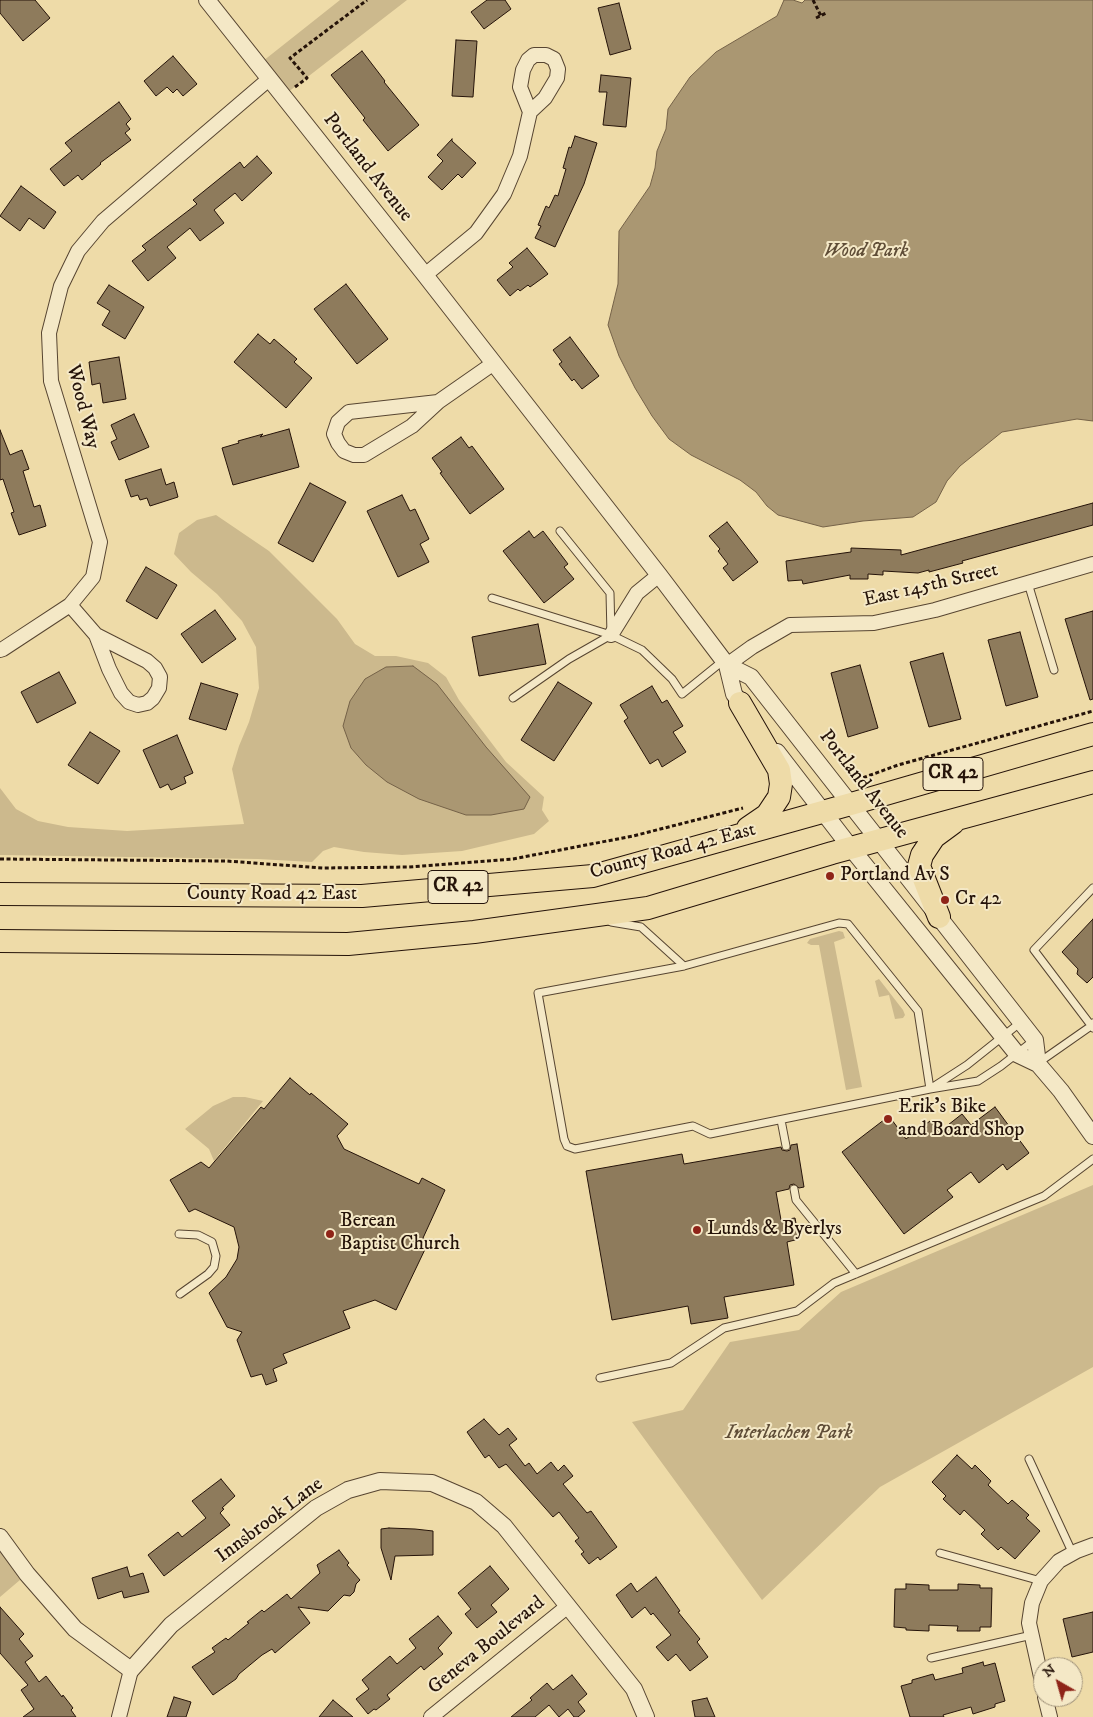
<!DOCTYPE html>
<html>
<head>
<meta charset="utf-8">
<style>
	body { margin:0 }
	#map { position:relative; width:1093px; height:1717px; overflow:hidden; background:#eedba8; font-family:"IM FELL DW Pica",serif }
	canvas { display:block }
	.north { position:absolute; left:1033px; top:1657px; width:50px; height:50px; box-sizing:border-box; background:#f4e8c6; border:1px solid #a1937a; border-radius:50%; rotate:322deg; font-size:14px; font-weight:700; line-height:20px; text-align:center; color:#251309 }
	.north::after { content:''; display:block; margin:auto; width:18px; height:22px; background:#8f2418; clip-path:polygon(50% 0,100% 100%,50% 72%,0 100%) }
</style>
</head>
<body>
<div id="map">
<canvas width="1093" height="1717"></canvas>
<div class="north">N</div>
</div>
<script>
const g = document.querySelector('canvas').getContext('2d');
g.lineJoin = 'round';
function fillPath(path, color) { g.fillStyle = color; g.fill(path, 'evenodd'); }
const shape = rows => new Path2D(rows.map(r => 'M' + r).join(''));
function strokePath(path, color, width, dash) { g.strokeStyle = color; g.lineWidth = width; g.lineCap = dash ? 'butt' : 'round'; g.setLineDash(dash || []); g.stroke(path); }
function drawText(font, color, halo, rows, align = 'center') {
  g.font = font + ' "IM FELL DW Pica",serif'; g.lineWidth = 4; g.setLineDash([]); g.textBaseline = 'middle'; g.strokeStyle = halo; g.fillStyle = color; for (const [text, x, y, turn = 0] of rows) {
    g.save(); g.translate(x, y); g.rotate((+turn || 0) * Math.PI / 180); g.textAlign = isNaN(turn) ? turn : align; if (halo) g.strokeText(text, 0, 0); g.fillText(text, 0, 0); g.restore();
  }
}
const green = shape([
	[340,0,407,0,283,96,258,65],
	[216,515,269,551,337,619,355,644,375,656,396,656,428,663,446,677,459,700,506,762,544,797,542,810,549,821,534,834,462,851,402,855,364,852,334,847,323,851,312,862,258,859,0,855,0,788,16,809,38,821,68,827,127,831,244,824,232,769,239,746,249,722,259,688,256,647,242,621,217,594,191,572,174,554,179,533,197,520],
	[839,931,843,932,845,938,834,942,862,1087,846,1090,819,945,811,945,807,943,810,939],
	[879,979,903,1010,905,1015,903,1018,895,1019,889,995,879,997,875,981],
	[233,1097,245,1097,263,1101,214,1161,209,1149,185,1129,213,1106],
	[1093,1185,1093,1367,880,1487,762,1600,632,1422,683,1410,730,1342,799,1330,841,1292],
	[0,1537,27,1574,0,1597]
]);
const water = shape([
	[784,0,793,0,802,3,805,0,1093,0,1093,421,1077,419,1002,432,960,466,947,481,936,502,913,517,863,521,823,527,778,515,767,506,756,492,740,480,691,455,669,439,652,416,635,388,619,356,608,325,618,284,619,231,650,186,655,168,657,151,666,129,668,109,690,77,716,52,777,16,784,0],
	[413,666,437,684,486,747,530,797,524,809,491,815,466,815,419,799,387,782,366,765,351,748,343,726,350,701,365,679,386,667,413,666]
]);
const building = shape([
	[0,0,35,0,50,18,23,41,0,13,0,0],
	[487,0,505,0,511,9,484,29,471,12,487,0],
	[619,3,631,49,610,55,598,8,619,3],
	[456,40,477,41,473,97,452,96,456,40],
	[362,51,385,81,384,82,419,125,388,151,363,120,365,118,331,75,362,51],
	[173,56,197,84,183,96,177,89,173,93,167,87,156,96,144,81,173,56],
	[601,75,631,78,626,127,603,125,607,92,599,92,601,75],
	[119,102,131,119,126,124,130,129,125,133,131,140,100,163,101,164,82,180,78,175,64,186,50,169,72,151,65,143,119,102],
	[575,136,597,143,584,184,555,247,535,238,541,226,538,225,546,206,549,208,555,195,558,196,566,169,563,168,569,147,571,148,575,136],
	[452,139,452,141,476,163,462,178,458,174,442,190,428,177,443,161,437,155,452,139],
	[257,156,272,173,242,201,235,193,214,210,224,223,200,241,190,228,167,247,176,258,148,281,132,261,146,250,142,246,197,204,193,200,240,162,244,168,257,156],
	[21,186,56,212,44,229,29,218,20,231,0,216,21,186],
	[527,248,548,274,530,287,528,285,520,291,518,289,510,296,497,280,513,267,509,263,527,248],
	[346,284,388,339,357,364,314,309,346,284],
	[109,285,144,307,125,339,102,325,110,311,97,303,109,285],
	[258,334,270,344,274,339,297,359,294,362,312,378,286,408,234,362,258,334],
	[570,337,599,376,582,389,574,379,572,381,559,364,562,362,553,350,570,337],
	[119,357,126,399,103,403,100,383,92,385,89,362,119,357],
	[134,414,149,447,119,460,111,442,117,439,111,425,134,414],
	[289,429,299,467,233,485,222,448,239,443,238,441,263,434,260,437,289,429],
	[0,430,10,455,22,450,29,469,23,471,34,507,40,505,46,526,19,535,11,513,14,512,3,479,0,480,0,430],
	[461,437,469,448,472,446,504,489,470,514,440,473,442,472,432,458,461,437],
	[161,469,166,485,174,482,178,497,150,506,147,498,140,500,138,495,131,497,125,480,161,469],
	[310,483,346,502,313,562,278,543,310,483],
	[402,495,410,511,415,509,429,539,420,544,429,562,398,577,367,511,402,495],
	[1093,503,1093,525,962,561,963,563,929,572,929,570,918,573,883,571,883,575,868,574,868,579,850,579,850,575,803,584,802,580,788,581,786,561,851,552,851,548,901,550,901,555,1093,503],
	[727,522,758,562,733,581,723,568,728,564,718,551,720,549,709,536,727,522],
	[529,531,534,538,543,531,568,564,564,567,574,579,544,603,503,551,529,531],
	[146,567,177,585,157,619,126,601,146,567],
	[215,610,236,639,202,663,181,634,215,610],
	[1093,611,1093,699,1090,700,1065,619,1093,611],
	[538,624,546,664,479,676,472,637,538,624],
	[1020,632,1038,697,1006,706,988,640,1020,632],
	[943,653,961,719,929,727,910,662,943,653],
	[860,665,878,728,848,737,831,673,860,665],
	[59,672,76,703,37,723,21,692,59,672],
	[558,682,592,703,554,761,521,740,558,682],
	[201,683,238,694,226,730,189,719,201,683],
	[652,686,662,703,667,700,683,726,673,732,686,752,662,767,658,759,650,764,624,721,628,718,620,705,652,686],
	[90,732,120,751,98,784,68,765,90,732],
	[177,735,193,773,184,777,186,783,171,790,168,784,160,788,143,750,177,735],
	[1093,919,1093,977,1087,983,1077,974,1078,969,1062,952,1093,919],
	[290,1078,310,1095,311,1093,348,1124,337,1136,344,1149,419,1184,422,1178,445,1190,423,1238,429,1241,396,1310,375,1300,343,1311,350,1328,283,1354,287,1363,273,1369,277,1381,266,1385,262,1374,251,1377,237,1340,242,1332,227,1327,209,1293,226,1277,237,1259,239,1247,234,1227,195,1209,189,1212,170,1180,201,1162,209,1168,261,1107,264,1109,290,1078],
	[995,1107,1029,1153,1007,1170,1003,1164,979,1183,971,1172,947,1190,953,1197,904,1234,842,1152,889,1116,906,1139,930,1121,939,1132,962,1114,971,1125,995,1107],
	[797,1144,804,1187,799,1188,794,1184,790,1185,789,1189,776,1192,781,1220,795,1218,799,1239,787,1242,794,1285,724,1297,728,1318,691,1324,688,1306,612,1320,586,1171,682,1154,684,1164,781,1147,782,1150,787,1151,790,1150,791,1145,797,1144],
	[484,1419,499,1435,508,1428,517,1439,509,1445,525,1466,529,1463,537,1474,551,1462,558,1471,564,1465,573,1476,563,1484,587,1513,591,1511,617,1547,600,1560,598,1557,589,1564,581,1554,584,1552,575,1541,579,1538,559,1512,553,1517,506,1464,499,1468,489,1455,485,1458,467,1432,484,1419],
	[957,1455,972,1469,975,1465,991,1481,988,1485,1008,1504,1012,1500,1029,1515,1026,1518,1040,1531,1015,1559,1001,1547,998,1550,981,1534,985,1530,964,1510,960,1515,943,1499,946,1496,932,1482,957,1455],
	[221,1479,235,1496,222,1508,224,1509,220,1513,230,1525,164,1576,148,1555,178,1532,182,1537,206,1518,192,1501,221,1479],
	[389,1528,415,1529,433,1531,433,1555,395,1556,391,1580,381,1548,381,1529,389,1528],
	[339,1550,349,1563,347,1565,360,1580,356,1584,354,1592,350,1596,344,1595,328,1611,298,1607,310,1623,275,1653,272,1649,262,1655,239,1674,236,1679,213,1695,192,1667,215,1652,212,1648,226,1638,228,1640,249,1623,247,1622,262,1610,264,1612,287,1594,291,1599,320,1573,317,1565,339,1550],
	[490,1566,509,1589,491,1605,497,1612,477,1628,465,1614,471,1609,458,1593,490,1566],
	[127,1567,130,1577,143,1573,149,1592,124,1598,122,1591,98,1599,92,1578,127,1567],
	[656,1577,680,1611,678,1612,700,1639,697,1642,708,1657,690,1671,676,1654,668,1661,656,1647,671,1635,653,1613,651,1615,645,1607,632,1618,616,1595,631,1583,637,1592,656,1577],
	[906,1584,929,1585,929,1590,958,1590,958,1584,980,1585,980,1588,992,1588,991,1627,980,1627,980,1631,957,1631,958,1626,929,1625,929,1631,906,1630,906,1628,894,1627,895,1589,906,1589,906,1584],
	[0,1607,24,1634,19,1639,33,1656,25,1662,39,1682,46,1676,62,1697,63,1695,73,1708,71,1710,76,1717,23,1717,34,1709,21,1690,28,1685,0,1653,0,1607],
	[1093,1612,1093,1652,1072,1657,1063,1619,1093,1612],
	[438,1616,452,1633,438,1648,443,1654,424,1670,421,1666,387,1695,390,1699,376,1710,374,1709,368,1714,356,1699,369,1689,362,1680,390,1656,397,1664,416,1648,409,1639,438,1616],
	[983,1662,984,1666,995,1663,1005,1701,995,1704,995,1707,973,1714,971,1707,943,1715,944,1717,910,1717,901,1686,912,1683,912,1680,933,1674,935,1680,963,1673,962,1668,983,1662],
	[572,1675,587,1694,578,1702,585,1711,578,1717,574,1717,568,1709,559,1717,549,1705,535,1717,511,1717,532,1700,530,1698,547,1683,553,1690,572,1675],
	[174,1697,191,1702,186,1717,167,1717,174,1697],
	[707,1698,715,1717,695,1717,692,1701,707,1698],
	[333,1700,353,1717,319,1717,333,1700]
]);
const path = shape([
	[813,0,821,16],
	[816,18,826,13],
	[295,87,307,78,290,58,367,0],
	[857,780,898,765,1093,711],
	[0,859,226,861,323,868,409,867,513,859,633,836,743,808]
]);
const service = shape([
	[560,531,610,593,611,635,642,650,672,679,682,694,724,660],
	[1028,583,1054,670],
	[492,598,611,635,569,659,513,698],
	[1093,888,1034,950,1093,1028],
	[611,922,641,927,684,966],
	[1038,1063,1091,1026,1093,1023],
	[933,1087,967,1065,1021,1022],
	[930,1089,918,1011,848,924,839,923,684,966,538,993,564,1139,567,1146,575,1149,693,1126,710,1134,930,1089,978,1081,1001,1066,1033,1041],
	[781,1120,786,1146],
	[794,1189,796,1200,856,1274],
	[179,1234,198,1235,212,1242,216,1256,214,1267,208,1274,180,1294],
	[600,1378,671,1363,724,1328,797,1311,834,1283,1044,1196,1093,1159],
	[1029,1459,1073,1554],
	[940,1553,1041,1581],
	[931,1658,1032,1635]
]);
const minor = shape([
	[425,275,476,233,504,194,520,156,530,112,545,98,557,78,558,69,554,59,546,55,534,55,528,60,523,70,520,87,530,112],
	[438,402,349,412,338,422,334,434,338,443,344,451,354,455,364,455,412,426,438,402,494,363],
	[70,605,96,635,109,669,121,693,129,702,138,705,147,703,153,698,159,688,160,677,155,668,147,661,96,635],
	[611,635,637,593,659,575],
	[0,650,3,649,70,605,93,577,100,542,51,381,49,333,61,286,78,251,103,221,269,79],
	[727,665,752,647,790,625,874,623,935,610,1093,564],
	[1043,1686,1029,1623,1032,1603,1041,1581,1059,1561,1077,1551,1093,1545],
	[1045,1697,1050,1717],
	[119,1717,131,1670],
	[431,1717,568,1606]
]);
const tertiary = shape([
	[207,0,425,275,659,575,727,665,751,677,1035,1040,1038,1064],
	[727,665,734,694,746,711],
	[777,752,851,848,1017,1054,1038,1064,1061,1091,1093,1136],
	[0,1537,27,1574,75,1629,131,1670,171,1625,316,1508,348,1490,380,1481,432,1483,476,1502,504,1526,634,1689,646,1717]
]);
const trunk = shape([
	[740,703,779,770,781,784,779,797,767,815,748,828],
	[0,894,362,896,593,876,851,804,1093,734],
	[939,917,919,866,922,855,934,837,953,823],
	[0,941,348,944,474,932,648,908,832,853,1093,782]
]);
const markers = [
	[830,876,5,"#8f2418"],
	[945,900,5,"#8f2418"],
	[888,1119,5,"#8f2418"],
	[697,1230,5,"#8f2418"],
	[330,1234,5,"#8f2418"]
];
const shields = [
	[953,774,60],
	[458,887,60]
];
const shieldNames = [
	["CR 42",953,774],
	["CR 42",458,887]
];
const streetNames = [
	["Portland Avenue",367,168,52],
	["Wood Way",82,407,76],
	["East 145th Street",931,586,-13],
	["Portland Avenue",863,785,52],
	["County Road 42 East",673,852,-15],
	["County Road 42 East",272,895],
	["Innsbrook Lane",270,1521,-37],
	["Geneva Boulevard",487,1646,-39]
];
const parkNames = [
	["Wood Park",866,252],
	["Interlachen Park",789,1434]
];
const poiNames = [
	["Portland Av S",840,876],
	["Cr 42",955,900],
	["Erik's Bike",898,1108],
	["and Board Shop",898,1131],
	["Berean",340,1222],
	["Baptist Church",340,1245],
	["Lunds & Byerlys",707,1230]
];
fillPath(green, '#ccb98d');
fillPath(water, '#aa9772');
strokePath(water, '#756248', 1);
fillPath(building, '#8e7b5c');
strokePath(building, '#251309', 1);
strokePath(service, '#574531', 9);
strokePath(minor, '#574531', 16);
strokePath(tertiary, '#574531', 18);
strokePath(trunk, '#251309', 24);
strokePath(path, '#251309', 3, [4, 2.5]);
strokePath(service, '#f4e8c6', 7);
strokePath(minor, '#f4e8c6', 14);
strokePath(tertiary, '#f4e8c6', 16);
strokePath(trunk, '#eedba8', 22);
for (const [x, y, r, color] of markers) { const dot = new Path2D(); dot.arc(x, y, r, 0, 2 * Math.PI); g.fillStyle = color; g.fill(dot); strokePath(dot, '#f4e8c6', 2); }
for (const [x, y, w] of shields) { const box = new Path2D(); box.roundRect(x - w / 2, y - 16.5, w, 33, 4); g.fillStyle = '#f4e8c6'; g.fill(box); strokePath(box, '#251309', 1); }
drawText('bold 19px', '#251309', null, shieldNames);
drawText('20px', '#251309', '#f4e8c6', streetNames);
drawText('italic 20px', '#5f4d37', '#f4e8c6', parkNames);
drawText('20px', '#251309', '#f4e8c6', poiNames, 'left');
</script>
</body>
</html>
